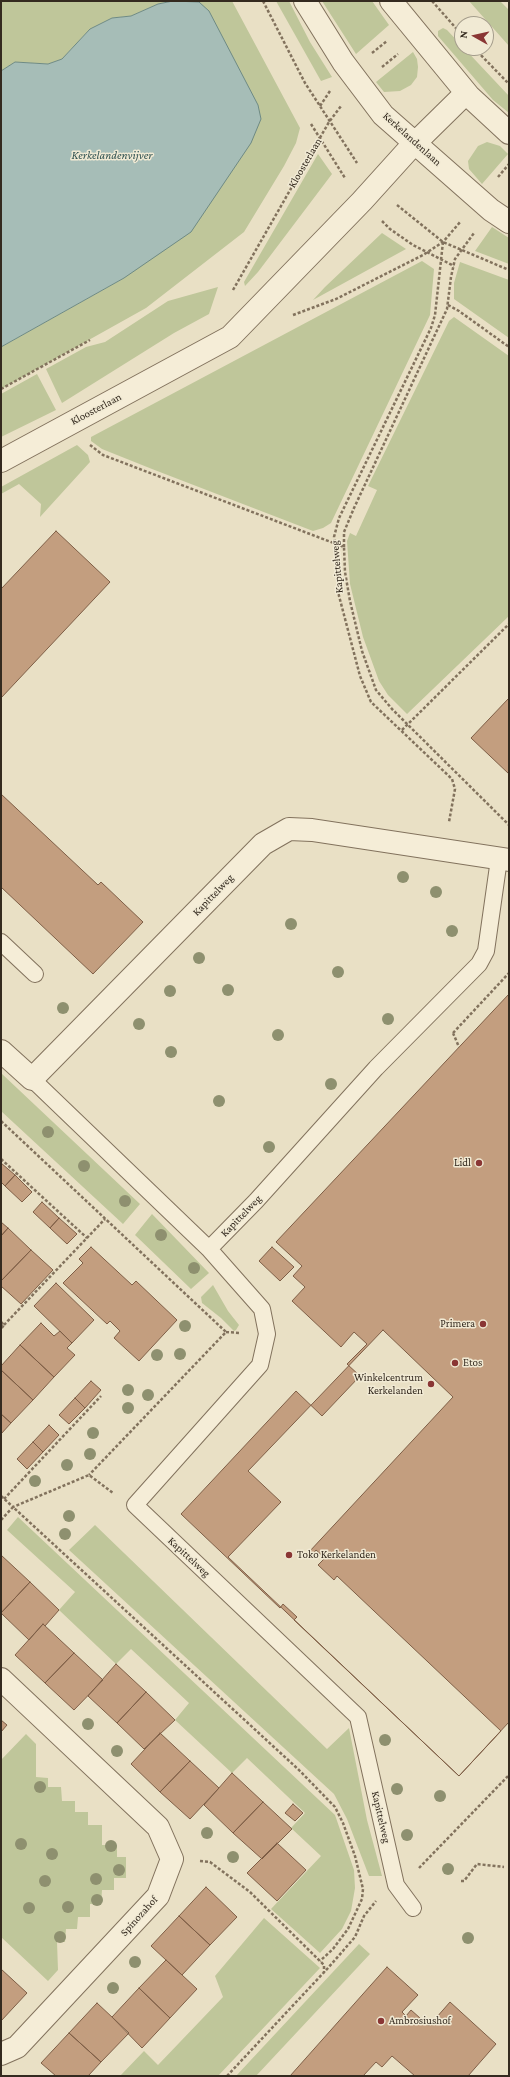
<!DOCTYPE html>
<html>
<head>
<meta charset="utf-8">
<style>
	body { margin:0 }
	#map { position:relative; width:510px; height:2077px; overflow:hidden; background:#e9e0c5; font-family:"Crimson Pro",serif }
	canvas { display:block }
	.frame { position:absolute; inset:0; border:2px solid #342a1f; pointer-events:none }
	.north { position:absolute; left:454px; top:16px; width:40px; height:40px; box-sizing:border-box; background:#f1ead4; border:1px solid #a59d8c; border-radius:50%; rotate:278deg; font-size:11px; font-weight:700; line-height:16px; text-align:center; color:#342a1f }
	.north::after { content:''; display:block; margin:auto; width:14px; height:18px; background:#8a3634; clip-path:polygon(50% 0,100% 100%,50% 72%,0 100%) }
</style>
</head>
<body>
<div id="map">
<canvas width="510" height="2077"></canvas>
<div class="frame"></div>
<div class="north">N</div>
</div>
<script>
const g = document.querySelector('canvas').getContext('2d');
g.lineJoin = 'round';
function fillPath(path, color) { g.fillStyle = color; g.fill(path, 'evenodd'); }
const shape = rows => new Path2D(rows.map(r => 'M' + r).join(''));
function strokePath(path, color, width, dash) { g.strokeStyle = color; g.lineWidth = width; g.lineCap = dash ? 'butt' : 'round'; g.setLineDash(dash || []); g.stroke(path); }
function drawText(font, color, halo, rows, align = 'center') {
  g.font = font + ' "Crimson Pro",serif'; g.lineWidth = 3; g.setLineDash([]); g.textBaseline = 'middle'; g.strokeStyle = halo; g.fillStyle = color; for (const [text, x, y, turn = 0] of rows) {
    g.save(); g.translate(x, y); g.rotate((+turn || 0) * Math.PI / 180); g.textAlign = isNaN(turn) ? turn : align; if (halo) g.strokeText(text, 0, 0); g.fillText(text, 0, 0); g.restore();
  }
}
const green = shape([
	[1,1,173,1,158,4,131,16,112,18,90,29,62,59,48,64,15,62,1,71],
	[194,1,232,1,300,128,296,143,284,166,244,232,146,308,1,389,1,347,124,278,199,2],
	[276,1,289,1,310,42,332,77,321,81],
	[322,1,372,1,389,25,356,54],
	[469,1,500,1,509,10,509,46],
	[443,28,447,30,509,96,509,113,493,100,438,36,438,31],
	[413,52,417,59,418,67,417,77,411,85,400,91,384,92,376,82],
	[487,142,500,146,508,154,482,184,469,169,468,161,478,146],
	[318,154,332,174,258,272,245,286,244,282],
	[492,227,509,238,509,264,475,251],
	[382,233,406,249,313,300,325,287],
	[422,261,434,269,430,315,331,523,323,528,313,531,152,469,102,449,91,441,91,437],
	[460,262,509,280,509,338,454,299,454,283],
	[218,287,209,314,174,333,62,403,46,369,86,347,105,342,168,301],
	[454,317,509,356,509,616,407,714,388,695,379,681,363,637,350,584,347,541,350,533,356,536,377,490,368,486,449,321],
	[37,374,56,410,1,437,1,394],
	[77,445,88,455,90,462,40,517,41,504,19,484,1,494,1,487],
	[1,1073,140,1204,123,1224,1,1111],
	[152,1214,209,1273,191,1289,135,1235],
	[213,1285,228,1311,239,1325,236,1330,234,1331,221,1318,202,1303,201,1297],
	[18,1517,335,1815,354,1870,355,1888,351,1911,342,1929,320,1953,271,1909,321,1856,291,1828,305,1813,247,1758,232,1773,175,1720,189,1703,131,1649,116,1664,59,1610,75,1592,7,1530],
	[95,1525,327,1749,349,1728,367,1820,382,1876,369,1876,347,1819,334,1794,69,1550],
	[26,1734,36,1744,36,1777,48,1778,48,1787,61,1787,62,1801,75,1801,75,1812,88,1812,88,1825,102,1825,102,1845,117,1845,117,1857,126,1857,126,1878,114,1878,114,1890,102,1890,101,1904,90,1904,90,1917,78,1917,77,1929,66,1929,65,1942,57,1942,58,1970,48,1981,1,1937,1,1760],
	[264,1918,320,1968,218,2076,120,2076,144,2051,158,2065,223,1997,215,1976],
	[359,1944,370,1954,256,2076,236,2076]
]);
const water = shape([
	[173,1,199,2,209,11,258,105,261,119,251,143,191,232,124,278,1,347,1,71,15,62,48,64,62,59,90,29,112,18,131,16,158,4,173,1]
]);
const building = shape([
	[56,531,110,582,1,698,1,589,56,531],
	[509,698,509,774,471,738,509,698],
	[1,794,98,885,101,882,143,922,93,974,1,887,1,794],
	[509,994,509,1722,459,1776,294,1620,297,1617,283,1604,280,1608,181,1514,296,1391,322,1416,360,1376,347,1364,367,1344,354,1332,341,1347,292,1301,305,1287,293,1276,302,1266,276,1242,509,994],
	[1,1163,15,1175,5,1186,1,1182,1,1163],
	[15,1175,32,1192,22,1202,5,1186,15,1175],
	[42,1202,59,1218,50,1228,33,1212,42,1202],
	[59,1218,77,1234,67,1244,50,1228,59,1218],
	[1,1222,8,1228,1,1236,1,1222],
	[8,1228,31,1250,1,1281,1,1236,8,1228],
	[91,1247,132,1285,136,1281,177,1320,139,1361,114,1338,120,1331,110,1321,107,1324,63,1283,83,1263,79,1259,91,1247],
	[272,1247,294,1267,280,1281,259,1261,272,1247],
	[31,1250,53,1270,21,1304,1,1286,1,1281,31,1250],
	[56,1283,94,1320,72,1343,34,1306,56,1283],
	[41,1323,54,1336,60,1331,72,1343,67,1348,75,1355,54,1377,20,1345,41,1323],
	[383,1330,453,1397,309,1552,313,1554,316,1550,325,1558,318,1565,334,1580,337,1576,501,1731,459,1776,228,1557,281,1502,248,1471,383,1330],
	[20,1345,54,1377,33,1400,1,1370,1,1366,20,1345],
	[1,1370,33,1400,11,1423,1,1414,1,1370],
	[91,1381,101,1390,85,1408,75,1398,91,1381],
	[75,1398,85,1408,69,1424,59,1415,75,1398],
	[1,1414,11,1423,1,1434,1,1414],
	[49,1425,59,1435,43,1452,33,1442,49,1425],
	[33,1442,43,1452,27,1469,17,1459,33,1442],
	[1,1555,30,1582,1,1613,1,1555],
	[30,1582,59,1610,45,1626,43,1624,29,1640,1,1613,30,1582],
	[43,1624,74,1653,45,1683,15,1655,43,1624],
	[74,1653,103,1680,74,1710,45,1683,74,1653],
	[116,1664,146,1692,117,1723,88,1696,116,1664],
	[146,1692,175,1720,144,1749,117,1723,146,1692],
	[1,1720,7,1725,1,1732,1,1720],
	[160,1733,190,1761,160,1792,131,1764,160,1733],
	[190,1761,219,1788,190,1819,160,1792,190,1761],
	[232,1773,263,1802,233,1833,204,1805,232,1773],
	[263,1802,292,1829,262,1859,233,1833,263,1802],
	[293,1804,303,1813,295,1821,285,1813,293,1804],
	[277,1843,306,1870,277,1901,247,1873,277,1843],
	[206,1887,237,1917,210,1945,179,1916,206,1887],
	[179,1916,210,1945,182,1975,151,1946,179,1916],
	[166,1960,197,1989,170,2018,139,1988,166,1960],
	[387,1967,418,1995,402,2012,406,2016,411,2010,429,2026,450,2002,496,2044,468,2076,415,2076,392,2056,382,2067,376,2062,363,2076,290,2076,387,1967],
	[1,1969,27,1993,1,2021,1,1969],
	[139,1988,170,2018,142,2048,112,2017,139,1988],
	[97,2003,129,2033,101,2062,69,2033,97,2003],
	[69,2033,101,2062,88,2076,56,2076,41,2063,69,2033]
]);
const path = shape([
	[263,1,305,83,357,163],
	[432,1,462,35],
	[474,48,509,84],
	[372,53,387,41],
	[382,67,398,54],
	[320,106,330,91],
	[311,124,345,178],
	[498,177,509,164],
	[397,205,443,242,509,270],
	[382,221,390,229,413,245,454,266],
	[443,242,435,315,431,328,339,518,334,537,338,592,360,676,371,702,452,779,455,789,449,822],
	[233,290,329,122,341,106],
	[448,305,459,311,509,347],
	[293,315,336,299,423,255,443,242,461,221],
	[1,389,90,340],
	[90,445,103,455,344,547,345,572,350,601,362,651,376,690,392,709,509,825],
	[344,547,344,532,354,508,447,309,451,277,455,259,474,233],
	[402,730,509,624],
	[453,1033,509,973],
	[453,1033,459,1047],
	[1,1121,226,1332,89,1475],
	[1,1159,87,1238],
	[1,1322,4,1325,1,1329],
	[4,1325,105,1219],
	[226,1332,240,1333],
	[1,1496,13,1507,89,1475,113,1493],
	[4,1499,101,1396],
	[1,1520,13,1507,299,1770,335,1807,343,1823,355,1856,363,1889,362,1899,348,1929,333,1949,320,1961],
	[200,1861,210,1862,250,1892,324,1965,324,1972],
	[419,1868,509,1775],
	[461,1881,464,1881,477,1864,504,1867],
	[227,2076,328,1968,355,1937,364,1916,376,1901]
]);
const service = shape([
	[1,942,35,974],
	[32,1079,209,1249,262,1309,267,1334,260,1365,135,1505,358,1717,396,1885,413,1908],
	[209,1249,256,1201,376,1068,479,964,486,951,499,859]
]);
const minor = shape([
	[1,1051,32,1079,263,844,289,829,312,830,509,860],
	[1,1679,158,1827,172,1859,158,1896,17,2047,1,2054]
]);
const tertiary = shape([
	[305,1,343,62,383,115,491,210,509,222],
	[391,1,469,96,509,133],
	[1,461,230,337,362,201,409,149,466,93]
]);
const trees = [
	[403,877],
	[436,892],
	[291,924],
	[452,931],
	[199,958],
	[338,972],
	[228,990],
	[170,991],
	[63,1008],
	[388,1019],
	[139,1024],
	[278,1035],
	[171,1052],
	[331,1084],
	[219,1101],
	[48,1132],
	[269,1147],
	[84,1166],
	[125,1201],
	[161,1235],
	[194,1268],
	[185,1326],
	[180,1354],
	[157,1355],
	[128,1390],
	[148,1395],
	[128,1408],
	[93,1433],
	[90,1454],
	[67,1465],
	[35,1481],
	[69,1516],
	[65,1534],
	[88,1724],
	[385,1740],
	[117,1751],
	[40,1787],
	[397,1789],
	[440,1796],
	[207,1833],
	[407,1835],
	[21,1844],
	[111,1846],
	[52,1854],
	[233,1857],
	[448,1869],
	[119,1870],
	[96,1879],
	[45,1881],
	[97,1900],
	[68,1907],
	[29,1908],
	[60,1937],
	[468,1938],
	[135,1962],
	[113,1988]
];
const markers = [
	[479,1163,4,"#8a3634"],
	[483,1324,4,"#8a3634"],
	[455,1363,4,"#8a3634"],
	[431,1384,4,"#8a3634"],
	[289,1555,4,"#8a3634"],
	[381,2021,4,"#8a3634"]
];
const streetNames = [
	["Kerkelandenlaan",412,139,42],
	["Kloosterlaan",305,163,-60],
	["Kloosterlaan",96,409,-28],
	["Kapittelweg",337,567,-95],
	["Kapittelweg",213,895,-46],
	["Kapittelweg",241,1216,-46],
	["Kapittelweg",189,1557,43],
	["Kapittelweg",381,1817,77],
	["Spinozahof",139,1916,-48]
];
const poiNames = [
	["Lidl",471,1163],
	["Primera",475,1324],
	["Etos",463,1363,"left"],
	["Winkelcentrum",423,1378],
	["Kerkelanden",423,1391],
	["Toko Kerkelanden",297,1555,"left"],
	["Ambrosiushof",389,2021,"left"]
];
const waterNames = [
	["Kerkelandenvijver",112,155]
];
fillPath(green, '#bfc69a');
fillPath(water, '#a6bdb7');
strokePath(water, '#6e8a84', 1);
fillPath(building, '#c39e7f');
strokePath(building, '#7e5e46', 1);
strokePath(service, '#82725d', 18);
strokePath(minor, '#82725d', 24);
strokePath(tertiary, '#82725d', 24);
strokePath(path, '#82725d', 2.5, [3, 2]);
strokePath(service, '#f5edd7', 16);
strokePath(minor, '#f5edd7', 22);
strokePath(tertiary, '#f5edd7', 22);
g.fillStyle = '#8e906f';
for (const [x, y] of trees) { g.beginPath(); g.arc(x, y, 6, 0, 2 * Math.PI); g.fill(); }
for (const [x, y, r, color] of markers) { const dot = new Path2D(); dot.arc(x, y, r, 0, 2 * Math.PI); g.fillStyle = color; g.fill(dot); strokePath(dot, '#f1ead4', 1.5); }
drawText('11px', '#342a1f', '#f1ead4', streetNames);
drawText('11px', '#342a1f', '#f1ead4', poiNames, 'right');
drawText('italic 12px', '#305251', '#f1ead4', waterNames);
</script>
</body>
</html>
